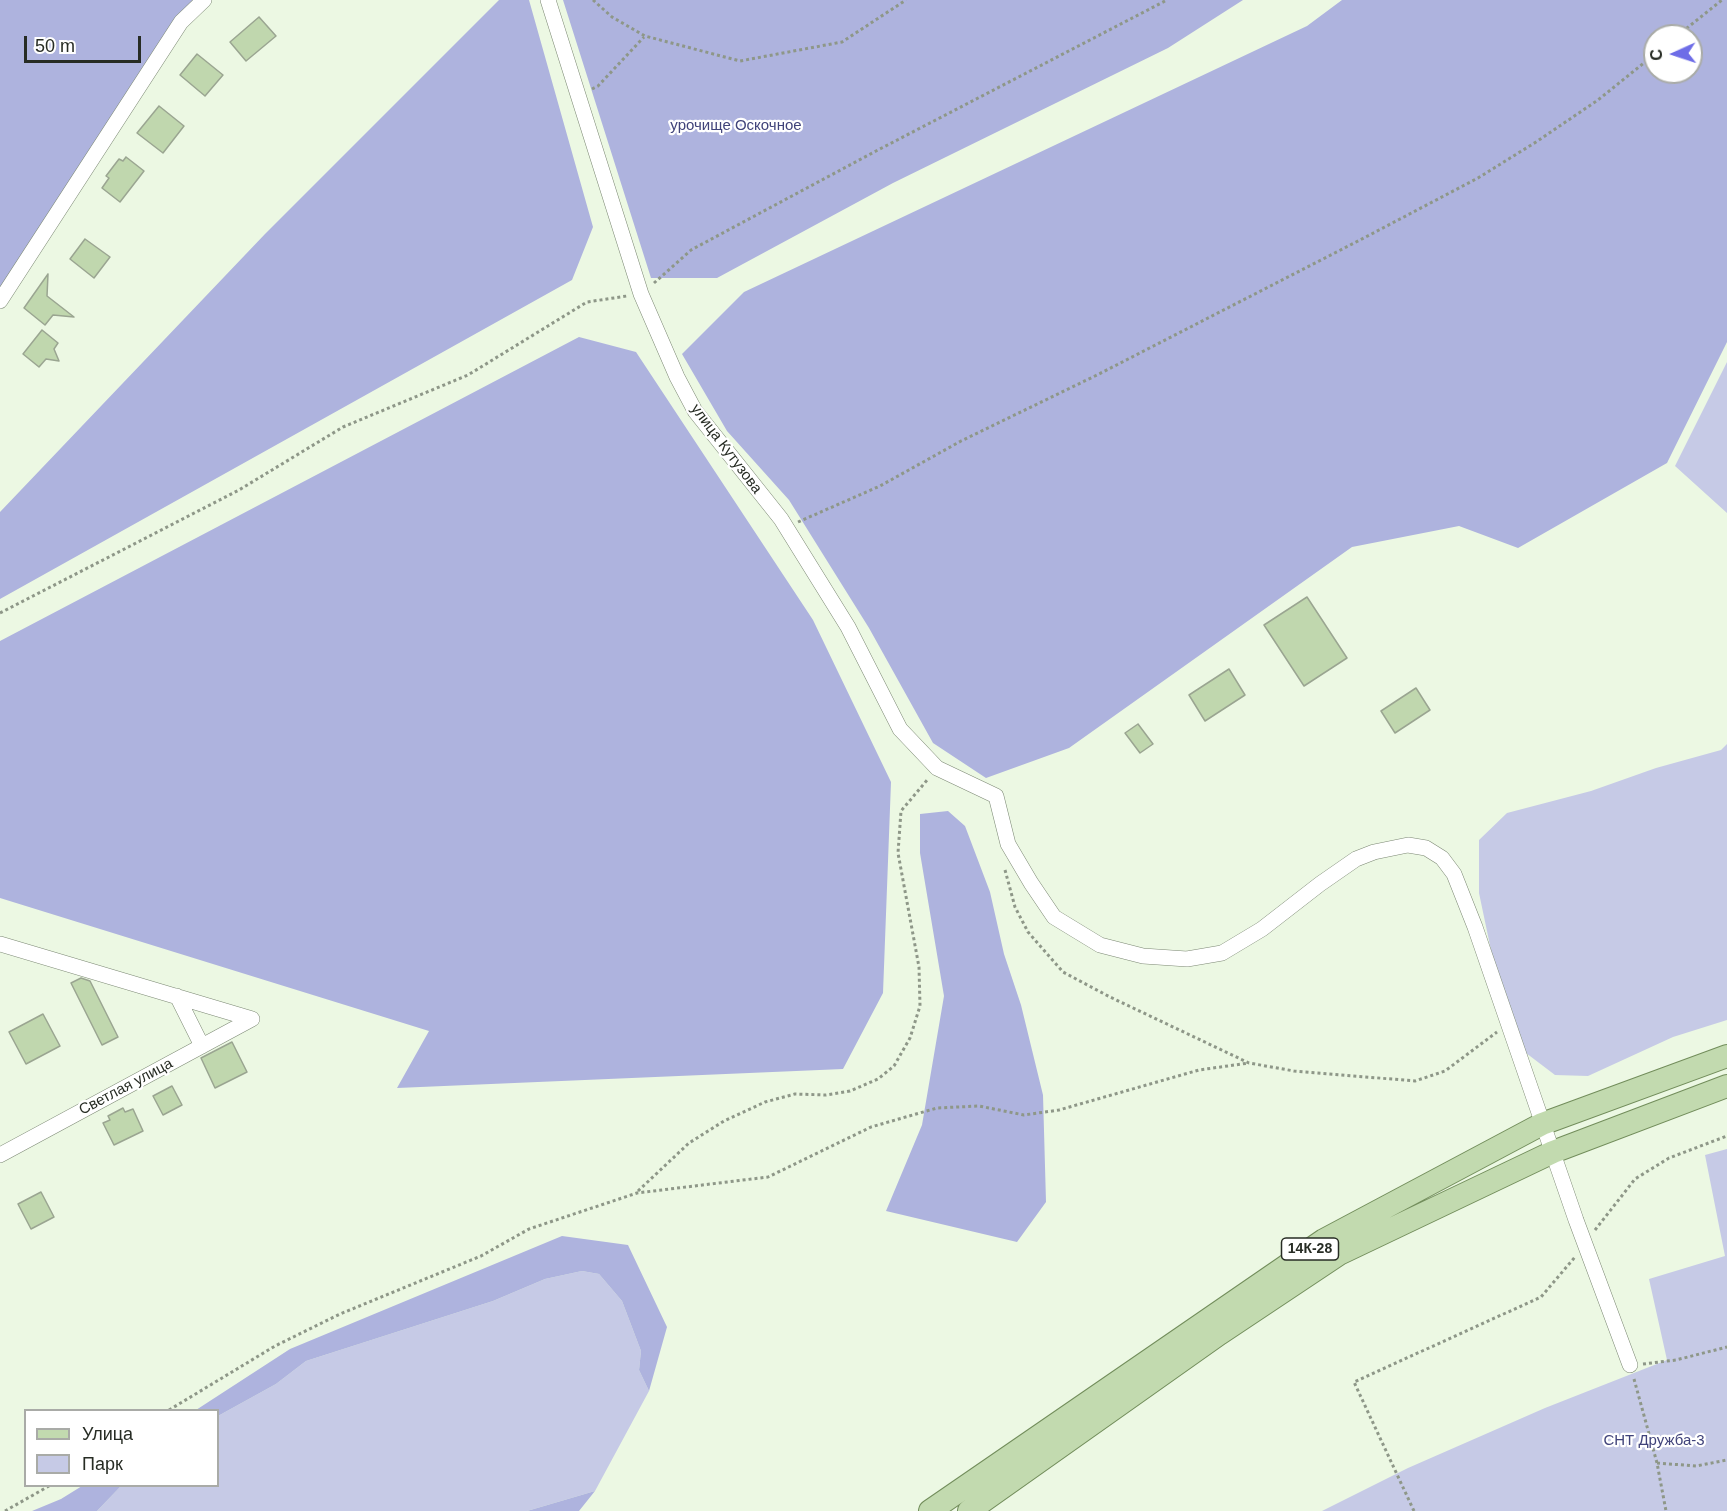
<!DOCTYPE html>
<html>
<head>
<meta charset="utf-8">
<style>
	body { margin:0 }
	#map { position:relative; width:1727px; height:1511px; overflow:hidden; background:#ecf8e3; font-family:Helvetica,sans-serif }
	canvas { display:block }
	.legend { position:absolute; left:24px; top:1409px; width:195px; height:78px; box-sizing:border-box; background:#fff; border:2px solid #a9aba7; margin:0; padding:8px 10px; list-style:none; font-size:18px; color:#272c24 }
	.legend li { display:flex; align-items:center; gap:12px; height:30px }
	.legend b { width:30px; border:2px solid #a9aba7 }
	.north { position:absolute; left:1643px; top:24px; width:60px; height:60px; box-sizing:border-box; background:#fff; border:2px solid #a9aba7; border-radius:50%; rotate:267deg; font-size:16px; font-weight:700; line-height:24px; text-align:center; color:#272c24 }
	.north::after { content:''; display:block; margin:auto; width:21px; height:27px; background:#6e6de7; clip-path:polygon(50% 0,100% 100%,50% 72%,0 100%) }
	.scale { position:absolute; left:24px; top:36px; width:117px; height:27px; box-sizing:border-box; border:3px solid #272c24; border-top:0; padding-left:8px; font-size:18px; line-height:21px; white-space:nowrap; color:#272c24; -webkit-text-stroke:4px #fff; paint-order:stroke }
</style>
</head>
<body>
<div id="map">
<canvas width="1727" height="1511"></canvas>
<ul class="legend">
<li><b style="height:8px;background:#c2daaf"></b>Улица</li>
<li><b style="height:16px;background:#c6cae6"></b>Парк</li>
</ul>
<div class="north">С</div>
<div class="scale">50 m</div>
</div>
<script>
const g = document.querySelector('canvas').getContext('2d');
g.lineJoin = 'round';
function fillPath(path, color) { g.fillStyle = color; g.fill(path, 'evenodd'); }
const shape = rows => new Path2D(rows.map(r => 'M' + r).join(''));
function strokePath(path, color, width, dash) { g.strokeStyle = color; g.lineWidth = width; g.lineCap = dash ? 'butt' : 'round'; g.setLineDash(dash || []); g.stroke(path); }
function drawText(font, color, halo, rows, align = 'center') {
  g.font = font + ' Helvetica,sans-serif'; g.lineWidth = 4.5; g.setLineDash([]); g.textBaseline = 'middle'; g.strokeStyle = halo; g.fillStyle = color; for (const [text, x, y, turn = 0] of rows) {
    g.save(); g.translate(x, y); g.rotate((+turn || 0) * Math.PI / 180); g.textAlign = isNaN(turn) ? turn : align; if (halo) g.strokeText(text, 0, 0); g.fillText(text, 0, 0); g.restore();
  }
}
const green = shape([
	[1727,362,1727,513,1675,466],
	[1727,744,1727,1020,1673,1037,1588,1076,1555,1075,1526,1053,1504,1012,1479,893,1479,840,1507,813,1591,791,1656,768,1721,750],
	[1727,1149,1727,1511,1322,1511,1408,1468,1545,1408,1667,1360,1649,1279,1725,1256,1705,1155],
	[582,1271,599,1274,622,1301,641,1351,639,1370,649,1391,595,1491,527,1511,97,1511,121,1486,218,1486,218,1416,276,1384,306,1361,493,1301,545,1279]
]);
const forest = shape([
	[0,0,197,0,0,293],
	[499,0,529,0,593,227,572,280,0,599,0,512,265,234],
	[563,0,1243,0,1168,48,893,183,717,278,651,278],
	[1342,0,1727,0,1727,342,1667,463,1518,548,1459,526,1352,547,1069,748,986,778,933,743,869,628,789,500,727,431,682,354,744,292,1307,26],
	[1655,36,1691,36,1691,72,1655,72],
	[579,337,636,352,813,620,891,782,883,993,843,1069,397,1088,429,1031,0,898,0,641],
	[948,811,965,826,990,892,1004,954,1021,1005,1043,1095,1046,1202,1017,1242,886,1211,922,1125,944,996,920,853,920,814],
	[562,1236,628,1245,667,1327,649,1391,639,1370,641,1351,622,1301,599,1274,582,1271,545,1279,493,1301,306,1361,276,1384,218,1416,218,1410,196,1410,290,1349],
	[82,1486,121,1486,97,1511,32,1511,61,1499],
	[595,1491,579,1511,527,1511]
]);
const building = shape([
	[259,17,276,36,246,61,230,42,259,17],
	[197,54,223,75,205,96,180,75,197,54],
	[159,106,184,126,163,153,137,133,159,106],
	[126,157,144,171,120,202,102,188,109,178,106,176,119,159,123,161,126,157],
	[85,239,110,257,94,278,70,259,85,239],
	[48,274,47,296,74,317,53,315,45,325,24,308,48,274],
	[42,330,58,343,54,349,59,361,46,359,39,367,23,354,42,330],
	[1307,597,1347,658,1304,686,1264,625,1307,597],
	[1229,669,1245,695,1205,721,1189,695,1229,669],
	[1416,688,1430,710,1395,733,1381,711,1416,688],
	[1138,724,1153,744,1140,753,1125,733,1138,724],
	[81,978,90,981,118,1037,102,1045,71,983,81,978],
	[43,1014,60,1046,26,1064,9,1032,43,1014],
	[232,1042,247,1072,215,1088,201,1058,232,1042],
	[172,1086,182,1105,163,1115,153,1096,172,1086],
	[123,1108,125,1112,133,1109,143,1131,114,1145,103,1123,110,1120,108,1116,123,1108],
	[41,1192,54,1217,31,1229,18,1204,41,1192]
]);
const path = shape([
	[593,0,612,17,645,36,740,61,842,42,906,0],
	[1677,36,1722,0],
	[592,89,598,86,644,37],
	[654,283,691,250,876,151,1167,0],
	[798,522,880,486,961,441,1097,375,1360,240,1478,178,1536,142,1598,100,1655,54],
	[0,613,239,490,343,427,468,375,587,302,627,296],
	[1005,870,1015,907,1028,932,1063,972,1110,997,1249,1063,1294,1071,1415,1081,1445,1071,1497,1032],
	[638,1191,689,1143,724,1121,765,1102,795,1094,826,1095,850,1091,878,1079,894,1066,910,1038,920,1006,919,967,898,853,901,811,928,779],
	[1595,1230,1635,1179,1669,1158,1727,1136],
	[1643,1364,1676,1360,1727,1347],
	[1634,1379,1657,1463,1666,1511],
	[169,1410,275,1346,340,1314,481,1256,529,1229,637,1193,768,1177,871,1127,937,1108,979,1106,1024,1115,1059,1110,1199,1070,1249,1063],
	[1657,1463,1696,1466,1727,1460],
	[5,1511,49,1486],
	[1414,1511,1354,1382,1541,1297,1575,1257]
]);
const street = shape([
	[548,0,641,294,677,377,695,411,781,519,848,627,900,729,937,768,996,796,1008,844,1031,883,1054,917,1100,945,1143,956,1187,959,1222,953,1262,929,1320,884,1356,859,1374,852,1408,845,1426,848,1442,858,1454,874,1475,927,1576,1220,1630,1365],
	[0,301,181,22,204,0],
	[0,944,252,1019],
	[177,996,202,1046],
	[0,1155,252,1019]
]);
const primary = shape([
	[930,1511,1324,1240,1542,1124,1727,1056],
	[969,1511,1219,1334,1339,1254,1553,1152,1727,1086]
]);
const shields = [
	[1310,1249,57]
];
const shieldNames = [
	["14К-28",1310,1249]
];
const parkNames = [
	["урочище Оскочное",736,126],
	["СНТ Дружба-3",1654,1441]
];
const streetNames = [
	["улица Кутузова",726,449,53],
	["Светлая улица",126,1087,-28]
];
fillPath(green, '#c6cae6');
fillPath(forest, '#aeb3de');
fillPath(building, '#c0d7ae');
strokePath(building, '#9aa591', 1.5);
strokePath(street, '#7c8874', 16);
strokePath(primary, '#728d5b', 24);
strokePath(path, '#8e9788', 3, [3, 3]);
strokePath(street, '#fff', 15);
strokePath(primary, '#c2daaf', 22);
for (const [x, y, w] of shields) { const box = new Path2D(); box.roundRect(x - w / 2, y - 11, w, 22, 4.5); g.fillStyle = '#fff'; g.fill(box); strokePath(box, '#272c24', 1.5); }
drawText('bold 14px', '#272c24', null, shieldNames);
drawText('15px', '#40437a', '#fff', parkNames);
drawText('15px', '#272c24', '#fff', streetNames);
</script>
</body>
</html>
